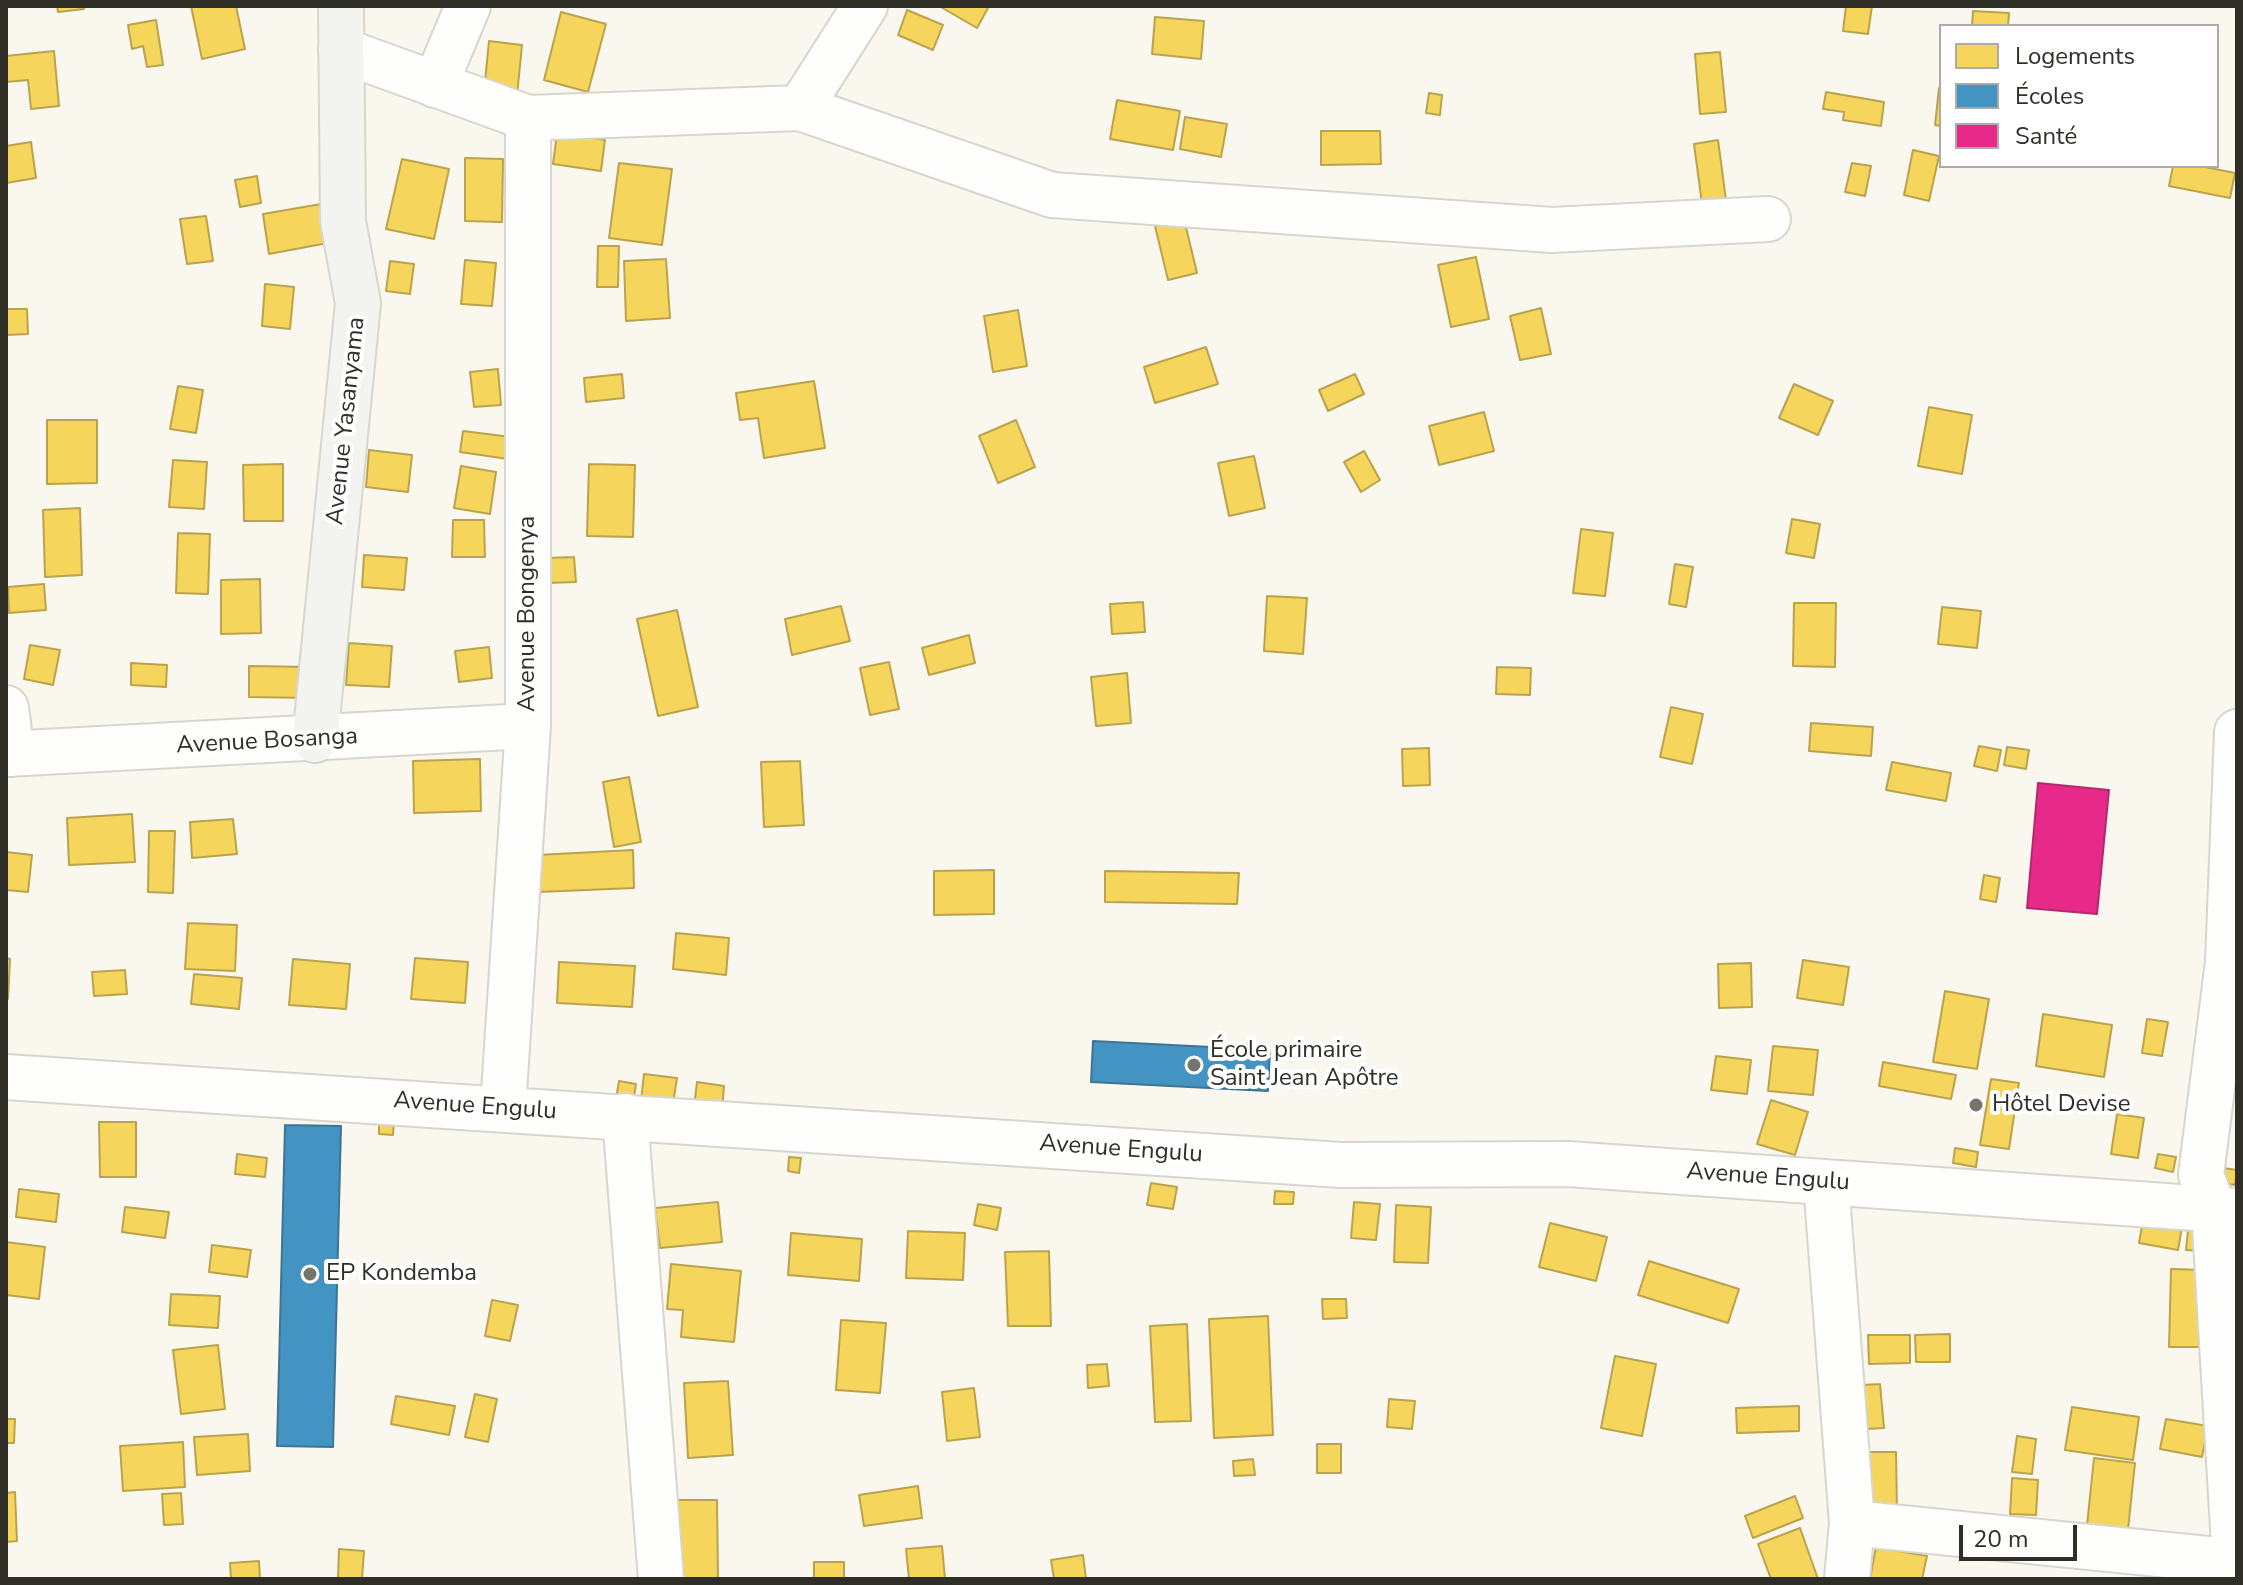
<!DOCTYPE html>
<html>
<head>
<meta charset="utf-8">
<style>
	body { margin:0 }
	#map { position:relative; width:2243px; height:1585px; overflow:hidden; background:#faf8ee; font-family:"Nunito Sans",sans-serif }
	canvas { display:block }
	.frame { position:absolute; inset:0; border:8px solid #2f2e27; pointer-events:none }
	.legend { position:absolute; left:1939px; top:24px; width:280px; height:144px; box-sizing:border-box; background:#fff; border:2px solid #acaba9; margin:0; padding:10px 14px; list-style:none; font-size:24px; color:#2f2e27 }
	.legend li { display:flex; align-items:center; gap:16px; height:40px }
	.legend b { width:40px; border:2px solid #acaba9 }
	.scale { position:absolute; left:1959px; top:1525px; width:118px; height:36px; box-sizing:border-box; border:4px solid #2f2e27; border-top:0; padding-left:10px; font-size:24px; line-height:28px; white-space:nowrap; color:#2f2e27; -webkit-text-stroke:6px #fff; paint-order:stroke }
</style>
</head>
<body>
<div id="map">
<canvas width="2243" height="1585"></canvas>
<div class="frame"></div>
<ul class="legend">
<li><b style="height:22px;background:#f6d55c"></b>Logements</li>
<li><b style="height:22px;background:#4393c3"></b>Écoles</li>
<li><b style="height:22px;background:#e7298a"></b>Santé</li>
</ul>
<div class="scale">20 m</div>
</div>
<script>
const g = document.querySelector('canvas').getContext('2d');
g.lineJoin = 'round';
function fillPath(path, color) { g.fillStyle = color; g.fill(path, 'evenodd'); }
const shape = rows => new Path2D(rows.map(r => 'M' + r).join(''));
function strokePath(path, color, width, dash) { g.strokeStyle = color; g.lineWidth = width; g.lineCap = dash ? 'butt' : 'round'; g.setLineDash(dash || []); g.stroke(path); }
function drawText(font, color, halo, rows, align = 'center') {
  g.font = font + ' "Nunito Sans",sans-serif'; g.lineWidth = 8; g.setLineDash([]); g.textBaseline = 'middle'; g.strokeStyle = halo; g.fillStyle = color; for (const [text, x, y, turn = 0] of rows) {
    g.save(); g.translate(x, y); g.rotate((+turn || 0) * Math.PI / 180); g.textAlign = isNaN(turn) ? turn : align; if (halo) g.strokeText(text, 0, 0); g.fillText(text, 0, 0); g.restore();
  }
}
const homes = shape([
	[57,6,83,6,84,9,58,12,57,6],
	[191,6,236,6,245,49,202,59,191,6],
	[939,6,989,6,977,28,939,6],
	[1846,6,1872,6,1868,34,1843,31,1846,6],
	[907,10,943,25,933,50,898,35,907,10],
	[1973,11,2009,13,2008,26,1972,26,1973,11],
	[561,12,606,24,588,92,544,80,561,12],
	[1155,17,1204,21,1201,59,1152,54,1155,17],
	[156,20,163,65,147,67,143,46,132,49,128,25,156,20],
	[489,41,522,45,517,96,484,92,489,41],
	[54,51,59,106,31,109,28,80,6,82,6,56,54,51],
	[1720,52,1726,112,1700,114,1695,54,1720,52],
	[1939,88,1941,88,1941,126,1935,125,1939,88],
	[1826,92,1884,102,1881,126,1843,120,1844,112,1823,109,1826,92],
	[1429,93,1442,95,1440,115,1426,113,1429,93],
	[1117,100,1180,111,1173,150,1110,139,1117,100],
	[1185,117,1227,124,1221,157,1180,149,1185,117],
	[1321,131,1380,131,1381,164,1321,165,1321,131],
	[557,133,605,140,601,171,553,164,557,133],
	[1718,140,1726,200,1702,204,1694,144,1718,140],
	[31,142,36,178,6,183,6,146,31,142],
	[1913,150,1939,156,1929,201,1904,195,1913,150],
	[465,158,503,159,502,222,465,221,465,158],
	[402,159,449,169,434,239,386,229,402,159],
	[619,163,672,169,662,245,609,238,619,163],
	[1852,163,1871,166,1865,196,1845,192,1852,163],
	[2173,166,2200,166,2235,173,2230,198,2169,186,2173,166],
	[257,176,261,203,240,207,235,180,257,176],
	[327,203,333,242,269,254,263,214,327,203],
	[206,216,213,261,187,264,180,219,206,216],
	[1184,219,1197,273,1168,280,1155,226,1184,219],
	[598,246,619,246,618,287,597,287,598,246],
	[1476,257,1489,319,1451,327,1438,265,1476,257],
	[666,259,670,318,626,321,624,261,666,259],
	[465,260,496,263,492,306,461,304,465,260],
	[390,261,414,264,410,294,386,291,390,261],
	[265,284,294,287,290,329,262,326,265,284],
	[1541,308,1551,354,1520,360,1510,316,1541,308],
	[6,309,27,309,28,334,6,335,6,309],
	[1018,310,1027,366,993,372,984,316,1018,310],
	[1206,347,1218,384,1155,403,1144,367,1206,347],
	[498,369,501,405,474,407,470,372,498,369],
	[622,374,624,398,586,402,584,378,622,374],
	[1355,374,1364,394,1328,411,1319,390,1355,374],
	[814,381,825,448,764,458,758,418,740,420,736,393,814,381],
	[1794,384,1833,401,1818,435,1779,418,1794,384],
	[178,386,203,390,196,433,170,429,178,386],
	[1929,407,1972,415,1962,474,1918,466,1929,407],
	[1484,412,1494,451,1439,465,1429,426,1484,412],
	[47,420,97,420,97,483,47,484,47,420],
	[1016,420,1035,467,998,483,979,436,1016,420],
	[463,431,511,437,508,459,460,452,463,431],
	[369,450,412,455,408,492,366,487,369,450],
	[1364,451,1380,480,1361,492,1344,462,1364,451],
	[1254,456,1265,508,1229,516,1218,463,1254,456],
	[173,460,207,462,204,509,169,507,173,460],
	[283,464,283,521,244,521,243,465,283,464],
	[589,464,635,465,633,537,587,536,589,464],
	[461,466,496,472,490,514,454,508,461,466],
	[80,508,82,575,45,577,43,510,80,508],
	[1792,519,1820,524,1814,558,1786,553,1792,519],
	[453,520,484,520,485,557,452,557,453,520],
	[1581,529,1613,533,1605,596,1573,593,1581,529],
	[178,533,210,534,208,594,176,593,178,533],
	[364,555,407,558,404,590,362,587,364,555],
	[574,557,576,582,547,583,546,558,574,557],
	[1675,564,1693,567,1686,607,1669,604,1675,564],
	[260,579,261,633,221,634,221,580,260,579],
	[44,584,46,610,9,613,8,587,44,584],
	[1267,596,1307,598,1303,654,1264,651,1267,596],
	[1143,602,1145,632,1112,634,1110,604,1143,602],
	[1794,603,1836,603,1835,667,1793,666,1794,603],
	[841,606,850,641,792,655,785,619,841,606],
	[1942,607,1981,611,1977,648,1938,644,1942,607],
	[677,610,698,707,658,716,637,619,677,610],
	[969,635,975,663,929,675,922,648,969,635],
	[349,643,392,646,389,687,346,685,349,643],
	[30,645,60,650,53,685,24,679,30,645],
	[489,647,492,678,459,682,455,651,489,647],
	[889,662,899,709,870,715,860,668,889,662],
	[131,663,167,665,166,687,131,685,131,663],
	[249,666,312,667,311,698,249,697,249,666],
	[1497,667,1531,668,1530,695,1496,694,1497,667],
	[1127,673,1131,723,1096,726,1091,677,1127,673],
	[1671,707,1703,714,1692,764,1660,757,1671,707],
	[1811,723,1873,727,1871,756,1809,751,1811,723],
	[1979,746,2001,750,1997,771,1974,766,1979,746],
	[2007,747,2029,750,2026,769,2004,765,2007,747],
	[1429,748,1430,785,1403,786,1402,749,1429,748],
	[480,759,481,811,414,813,413,761,480,759],
	[800,761,804,825,764,827,761,762,800,761],
	[1892,762,1951,773,1946,801,1886,790,1892,762],
	[629,777,641,842,614,847,603,782,629,777],
	[132,814,135,862,69,865,67,818,132,814],
	[233,819,237,854,192,858,190,822,233,819],
	[149,831,175,831,173,893,148,892,149,831],
	[633,850,634,888,538,892,537,855,633,850],
	[6,852,32,855,28,892,6,890,6,852],
	[994,870,994,914,934,915,934,871,994,870],
	[1105,871,1239,873,1237,904,1105,902,1105,871],
	[1984,875,2000,878,1996,902,1980,899,1984,875],
	[188,923,237,925,235,971,185,969,188,923],
	[676,933,729,938,726,975,673,969,676,933],
	[6,958,10,959,8,999,6,999,6,958],
	[415,958,468,962,465,1003,411,999,415,958],
	[293,959,350,964,346,1009,289,1005,293,959],
	[1803,960,1849,967,1843,1005,1797,998,1803,960],
	[559,962,635,966,632,1007,557,1003,559,962],
	[1751,963,1752,1007,1719,1008,1718,964,1751,963],
	[125,970,127,994,94,996,92,972,125,970],
	[194,974,242,978,239,1009,191,1004,194,974],
	[1945,991,1989,999,1977,1069,1933,1062,1945,991],
	[2043,1014,2112,1025,2104,1077,2036,1066,2043,1014],
	[2147,1019,2168,1022,2162,1056,2142,1053,2147,1019],
	[1773,1046,1818,1050,1813,1095,1768,1091,1773,1046],
	[1716,1056,1751,1060,1747,1094,1711,1090,1716,1056],
	[1883,1062,1956,1075,1951,1099,1879,1086,1883,1062],
	[644,1074,677,1078,673,1104,641,1100,644,1074],
	[1991,1079,2019,1083,2009,1149,1980,1145,1991,1079],
	[619,1081,636,1084,633,1103,616,1099,619,1081],
	[697,1082,724,1086,722,1111,694,1107,697,1082],
	[1771,1100,1808,1112,1795,1155,1757,1144,1771,1100],
	[2117,1114,2144,1118,2138,1158,2111,1154,2117,1114],
	[379,1121,394,1122,393,1135,379,1134,379,1121],
	[99,1122,136,1122,136,1177,100,1177,99,1122],
	[1955,1148,1978,1152,1976,1167,1953,1163,1955,1148],
	[237,1154,267,1158,265,1177,235,1174,237,1154],
	[2158,1154,2176,1157,2173,1172,2155,1168,2158,1154],
	[789,1157,801,1158,799,1173,788,1171,789,1157],
	[2216,1167,2237,1170,2235,1185,2214,1182,2216,1167],
	[1151,1183,1177,1187,1173,1209,1147,1205,1151,1183],
	[19,1189,59,1194,56,1222,16,1217,19,1189],
	[1275,1191,1294,1192,1293,1204,1274,1204,1275,1191],
	[718,1202,722,1242,660,1248,655,1208,718,1202],
	[1354,1202,1380,1204,1376,1240,1351,1238,1354,1202],
	[978,1204,1001,1208,997,1230,974,1225,978,1204],
	[1396,1205,1431,1207,1428,1263,1394,1262,1396,1205],
	[125,1207,169,1212,165,1238,122,1232,125,1207],
	[2143,1220,2182,1227,2178,1250,2139,1243,2143,1220],
	[1550,1223,1607,1237,1596,1281,1539,1267,1550,1223],
	[2188,1230,2204,1232,2203,1251,2186,1250,2188,1230],
	[908,1231,965,1233,963,1280,906,1278,908,1231],
	[791,1233,862,1239,859,1281,788,1275,791,1233],
	[6,1242,45,1247,39,1299,6,1295,6,1242],
	[212,1245,251,1250,247,1277,209,1272,212,1245],
	[1049,1251,1051,1326,1008,1326,1005,1252,1049,1251],
	[1649,1261,1739,1289,1728,1323,1638,1295,1649,1261],
	[671,1264,741,1271,734,1342,681,1337,683,1310,667,1309,671,1264],
	[2171,1269,2203,1270,2201,1347,2169,1347,2171,1269],
	[171,1294,220,1296,218,1328,169,1325,171,1294],
	[1322,1299,1346,1299,1347,1318,1323,1319,1322,1299],
	[492,1300,518,1305,510,1341,485,1336,492,1300],
	[1268,1316,1273,1435,1214,1438,1209,1319,1268,1316],
	[841,1320,886,1323,880,1393,836,1390,841,1320],
	[1187,1324,1191,1421,1155,1422,1150,1326,1187,1324],
	[1950,1334,1950,1362,1916,1362,1915,1335,1950,1334],
	[1868,1335,1910,1335,1910,1363,1869,1364,1868,1335],
	[218,1345,225,1409,181,1414,173,1350,218,1345],
	[1615,1356,1656,1364,1642,1436,1601,1428,1615,1356],
	[1107,1364,1109,1386,1088,1388,1087,1365,1107,1364],
	[728,1381,733,1455,688,1458,684,1383,728,1381],
	[1880,1384,1884,1428,1866,1429,1863,1385,1880,1384],
	[974,1388,980,1437,947,1441,942,1392,974,1388],
	[475,1394,497,1399,488,1442,465,1437,475,1394],
	[396,1396,455,1406,449,1435,391,1424,396,1396],
	[1389,1399,1415,1401,1412,1429,1387,1427,1389,1399],
	[1799,1406,1799,1431,1737,1433,1736,1408,1799,1406],
	[2072,1407,2139,1417,2133,1460,2065,1450,2072,1407],
	[6,1419,15,1419,14,1443,6,1443,6,1419],
	[2166,1419,2208,1426,2202,1457,2160,1449,2166,1419],
	[248,1434,250,1471,197,1475,194,1437,248,1434],
	[2017,1436,2036,1439,2032,1474,2012,1472,2017,1436],
	[183,1442,185,1487,123,1491,120,1446,183,1442],
	[1317,1444,1341,1444,1341,1473,1317,1473,1317,1444],
	[1863,1452,1896,1452,1897,1512,1864,1513,1863,1452],
	[2094,1458,2135,1463,2127,1539,2086,1535,2094,1458],
	[1253,1459,1255,1475,1234,1476,1233,1461,1253,1459],
	[2012,1478,2038,1480,2036,1515,2010,1514,2012,1478],
	[918,1486,922,1518,864,1526,859,1495,918,1486],
	[15,1492,17,1541,6,1542,6,1493,15,1492],
	[181,1493,183,1524,164,1525,162,1494,181,1493],
	[1795,1496,1803,1518,1753,1538,1745,1516,1795,1496],
	[670,1500,717,1500,718,1579,672,1579,670,1500],
	[1800,1528,1818,1579,1771,1579,1758,1544,1800,1528],
	[942,1546,945,1579,909,1579,906,1549,942,1546],
	[1876,1547,1927,1556,1922,1579,1870,1579,1876,1547],
	[339,1549,364,1551,362,1579,338,1579,339,1549],
	[1083,1555,1086,1579,1054,1579,1051,1560,1083,1555],
	[259,1561,260,1579,231,1579,230,1563,259,1561],
	[814,1562,844,1562,844,1579,814,1579,814,1562]
]);
const schools = shape([
	[1093,1041,1270,1050,1268,1091,1091,1082,1093,1041],
	[285,1125,341,1126,333,1447,277,1446,285,1125]
]);
const health = shape([
	[2038,783,2109,790,2097,914,2027,908,2038,783]
]);
const street = shape([
	[341,50,528,118,800,108,1052,195,1552,230,1768,219],
	[435,85,468,6],
	[800,108,865,6],
	[6,708,12,754],
	[6,754,528,726],
	[6,1077,1341,1165,1568,1164,2237,1211],
	[503,1108,528,726,528,118],
	[625,1116,661,1579],
	[1826,1182,1852,1523,1847,1579],
	[1852,1523,2237,1562],
	[2233,1579,2235,1562,2214,1209,2201,1175,2228,962,2237,732]
]);
const secondary = shape([
	[315,740,358,303,343,221,341,6]
]);
const markers = [
	[1194,1065,8,"#76756d"],
	[1976,1105,8,"#76756d"],
	[310,1274,8,"#76756d"]
];
const streetNames = [
	["Avenue Yasanyama",347,421,-84],
	["Avenue Bongenya",528,614,-90],
	["Avenue Bosanga",267,742,-3],
	["Avenue Engulu",475,1107,4],
	["Avenue Engulu",1121,1150,4],
	["Avenue Engulu",1768,1178,4]
];
const poiNames = [
	["École primaire",1210,1051],
	["Saint Jean Apôtre",1210,1079],
	["Hôtel Devise",1992,1105],
	["EP Kondemba",326,1274]
];
fillPath(homes, '#f6d55c');
strokePath(homes, '#baa34c', 2);
fillPath(schools, '#4393c3');
strokePath(schools, '#3d7594', 2);
fillPath(health, '#e7298a');
strokePath(health, '#b02a6c', 2);
strokePath(street, '#d7d6ce', 48);
strokePath(secondary, '#d7d6ce', 48);
strokePath(street, '#fefefc', 44);
strokePath(secondary, '#f3f4ef', 44);
for (const [x, y, r, color] of markers) { const dot = new Path2D(); dot.arc(x, y, r, 0, 2 * Math.PI); g.fillStyle = color; g.fill(dot); strokePath(dot, '#fff', 3); }
drawText('24px', '#2f2e27', '#fff', streetNames);
drawText('24px', '#2f2e27', '#fff', poiNames, 'left');
</script>
</body>
</html>
